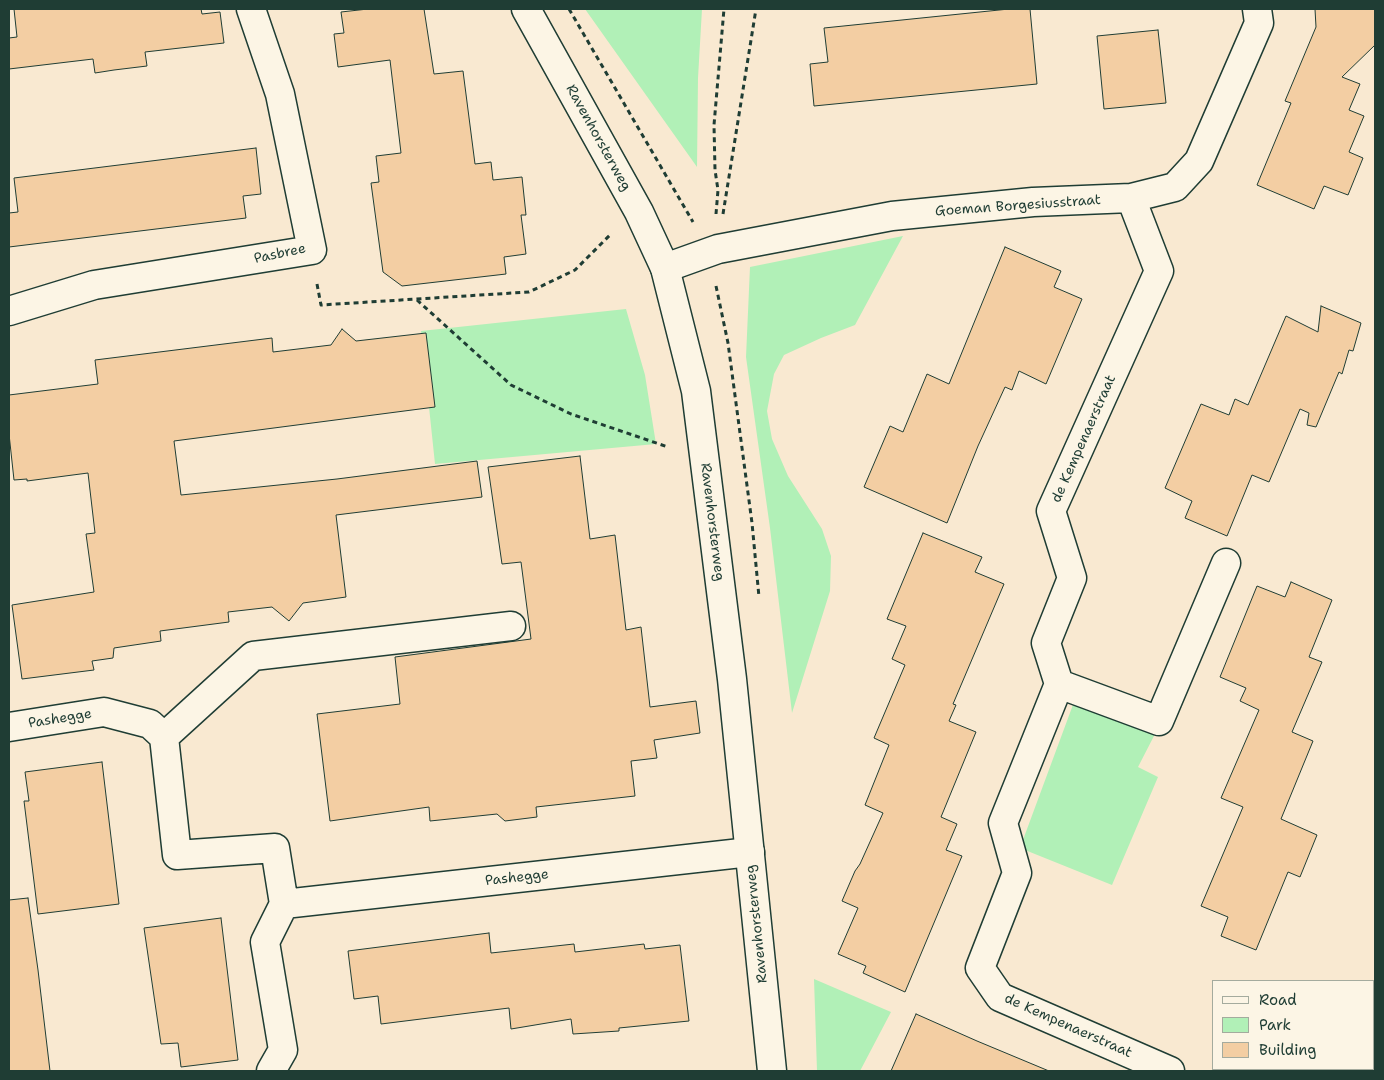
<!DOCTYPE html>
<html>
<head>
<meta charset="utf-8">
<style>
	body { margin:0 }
	#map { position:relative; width:1384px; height:1080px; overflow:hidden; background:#f9e9d1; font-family:"Shantell Sans",sans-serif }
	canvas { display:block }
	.frame { position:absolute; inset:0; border:10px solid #1f3d34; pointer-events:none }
	.legend { position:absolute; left:1212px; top:980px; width:162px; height:90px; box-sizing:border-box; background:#fcf5e5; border:1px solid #a4ab9e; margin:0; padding:6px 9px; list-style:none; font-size:15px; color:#1f3d34 }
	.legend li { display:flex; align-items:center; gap:10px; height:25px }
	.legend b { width:25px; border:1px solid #a4ab9e }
</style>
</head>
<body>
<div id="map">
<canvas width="1384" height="1080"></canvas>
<div class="frame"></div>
<ul class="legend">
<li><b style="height:6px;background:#fcf5e5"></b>Road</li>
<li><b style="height:14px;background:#b1f0b7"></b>Park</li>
<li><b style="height:14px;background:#f3cea3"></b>Building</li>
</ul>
</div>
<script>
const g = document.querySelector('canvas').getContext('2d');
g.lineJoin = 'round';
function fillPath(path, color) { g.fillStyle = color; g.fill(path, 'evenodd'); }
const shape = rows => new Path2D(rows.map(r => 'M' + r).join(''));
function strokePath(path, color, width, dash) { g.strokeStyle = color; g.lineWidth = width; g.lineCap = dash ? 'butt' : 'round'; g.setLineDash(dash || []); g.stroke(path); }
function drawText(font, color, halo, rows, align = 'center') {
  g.font = font + ' "Shantell Sans",sans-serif'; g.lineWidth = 5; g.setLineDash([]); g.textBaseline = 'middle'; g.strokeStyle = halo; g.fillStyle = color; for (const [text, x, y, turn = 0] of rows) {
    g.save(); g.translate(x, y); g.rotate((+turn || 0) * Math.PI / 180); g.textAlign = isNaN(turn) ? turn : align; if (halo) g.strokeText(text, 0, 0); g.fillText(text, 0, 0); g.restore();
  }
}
const green = shape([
	[585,9,702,9,698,78,697,167],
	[903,236,855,325,821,338,784,355,774,374,767,411,772,439,788,476,822,529,831,556,830,591,792,713,770,528,746,357,750,267],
	[626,309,645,375,656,444,435,464,421,331],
	[1074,702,1155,734,1138,767,1158,777,1112,885,1020,848],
	[814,979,891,1012,860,1071,817,1071]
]);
const building = shape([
	[14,9,201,9,202,14,220,12,224,43,145,52,147,66,114,70,95,73,93,59,9,69,9,38,17,37,14,9],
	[368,9,424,9,434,74,463,71,475,164,491,162,493,180,522,177,526,215,521,215,526,254,504,257,506,274,402,286,383,272,371,183,379,182,376,156,401,153,390,60,338,67,334,34,344,33,341,12,368,9],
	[1009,9,1030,9,1037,84,814,106,810,64,828,62,824,28,1009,9],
	[1315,9,1375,9,1375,45,1342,77,1360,84,1349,110,1364,116,1349,152,1363,158,1348,195,1324,186,1314,209,1257,185,1291,103,1285,101,1316,27,1315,9],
	[1158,30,1166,103,1104,109,1097,36,1158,30],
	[256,148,261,194,243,196,246,218,9,247,9,213,18,212,14,178,256,148],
	[1005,247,1061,271,1054,287,1082,299,1046,384,1019,371,1012,390,1005,387,978,446,947,523,864,487,890,426,903,432,927,374,949,384,1005,247],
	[1321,306,1361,323,1353,351,1349,350,1342,374,1339,372,1316,427,1307,425,1309,413,1300,409,1269,482,1252,475,1227,536,1185,518,1192,501,1165,488,1201,404,1229,415,1235,399,1248,405,1286,316,1318,332,1321,306],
	[342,329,356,341,426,333,435,407,174,441,181,495,337,479,477,461,482,497,336,515,346,597,303,603,289,621,272,607,228,612,229,622,160,631,161,641,114,648,113,658,92,661,94,670,22,679,12,605,94,592,86,534,95,533,88,473,27,481,27,479,14,480,9,434,9,395,98,384,95,360,272,338,273,352,331,345,342,329],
	[580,456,590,539,615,535,626,630,641,627,650,707,696,701,700,733,654,740,657,758,631,761,635,796,536,807,537,817,505,821,497,814,430,821,429,807,330,821,317,714,400,704,395,657,531,639,521,562,502,564,488,467,580,456],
	[923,533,982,557,975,572,1004,584,953,704,956,705,949,721,976,732,941,817,957,824,946,850,962,856,905,992,863,973,866,966,838,954,858,908,842,901,855,871,860,864,883,813,865,805,889,745,874,738,905,665,892,659,906,626,887,619,923,533],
	[1291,582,1332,600,1309,657,1322,662,1292,732,1313,741,1281,819,1317,835,1300,877,1288,872,1256,950,1221,936,1228,917,1201,906,1243,807,1221,798,1259,710,1240,701,1246,688,1220,677,1257,586,1285,597,1291,582],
	[102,762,119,904,38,914,24,801,29,801,25,772,102,762],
	[28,898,38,970,50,1071,9,1071,9,900,28,898],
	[221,918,238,1060,181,1067,178,1043,161,1044,144,928,221,918],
	[489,933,491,953,574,944,575,952,644,944,645,949,680,945,689,1021,619,1028,619,1031,573,1034,571,1019,511,1029,509,1008,381,1024,378,996,354,999,348,951,489,933],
	[916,1014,977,1041,1049,1071,891,1071,916,1014]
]);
const path = shape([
	[569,9,693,222],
	[716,214,718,190,715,170,714,125,724,9],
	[723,214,756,9],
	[317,284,321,305,529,292,575,270,611,234],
	[716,286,728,343,752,523,759,597],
	[417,300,511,385,571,414,668,447]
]);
const minor = shape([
	[1131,198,1159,271,1051,511,1072,578,1046,643,1059,684,1003,823,1017,873,980,968,1000,997,1170,1071],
	[665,268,718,249,892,216,1033,202,1131,198,1175,187,1199,161,1259,23,1257,9],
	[9,311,94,285,312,250,280,94,251,9],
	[1059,684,1159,721,1226,563],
	[9,727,104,712,150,724,164,737,177,855,275,848,284,904,750,852],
	[164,737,253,656,511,626],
	[271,1071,283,1050,265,942,284,904]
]);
const tertiary = shape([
	[526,9,639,212,665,268,696,391,732,679,772,1071]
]);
const streetNames = [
	["Ravenhorsterweg",598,138,61],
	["Goeman Borgesiusstraat",1018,206,-4],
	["Pasbree",280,254,-12],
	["de Kempenaerstraat",1084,439,-66],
	["Ravenhorsterweg",712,522,83],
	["Pashegge",60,719,-9],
	["Pashegge",517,878,-6],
	["Ravenhorsterweg",757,924,-96],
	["de Kempenaerstraat",1068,1026,24]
];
fillPath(green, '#b1f0b7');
fillPath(building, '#f3cea3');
strokePath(building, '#1f3d34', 1);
strokePath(minor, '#1f3d34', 31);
strokePath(tertiary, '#1f3d34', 31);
strokePath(path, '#1f3d34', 3, [5, 4]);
strokePath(minor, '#fcf5e5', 28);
strokePath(tertiary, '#fcf5e5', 28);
drawText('14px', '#1f3d34', '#fcf5e5', streetNames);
</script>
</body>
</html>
